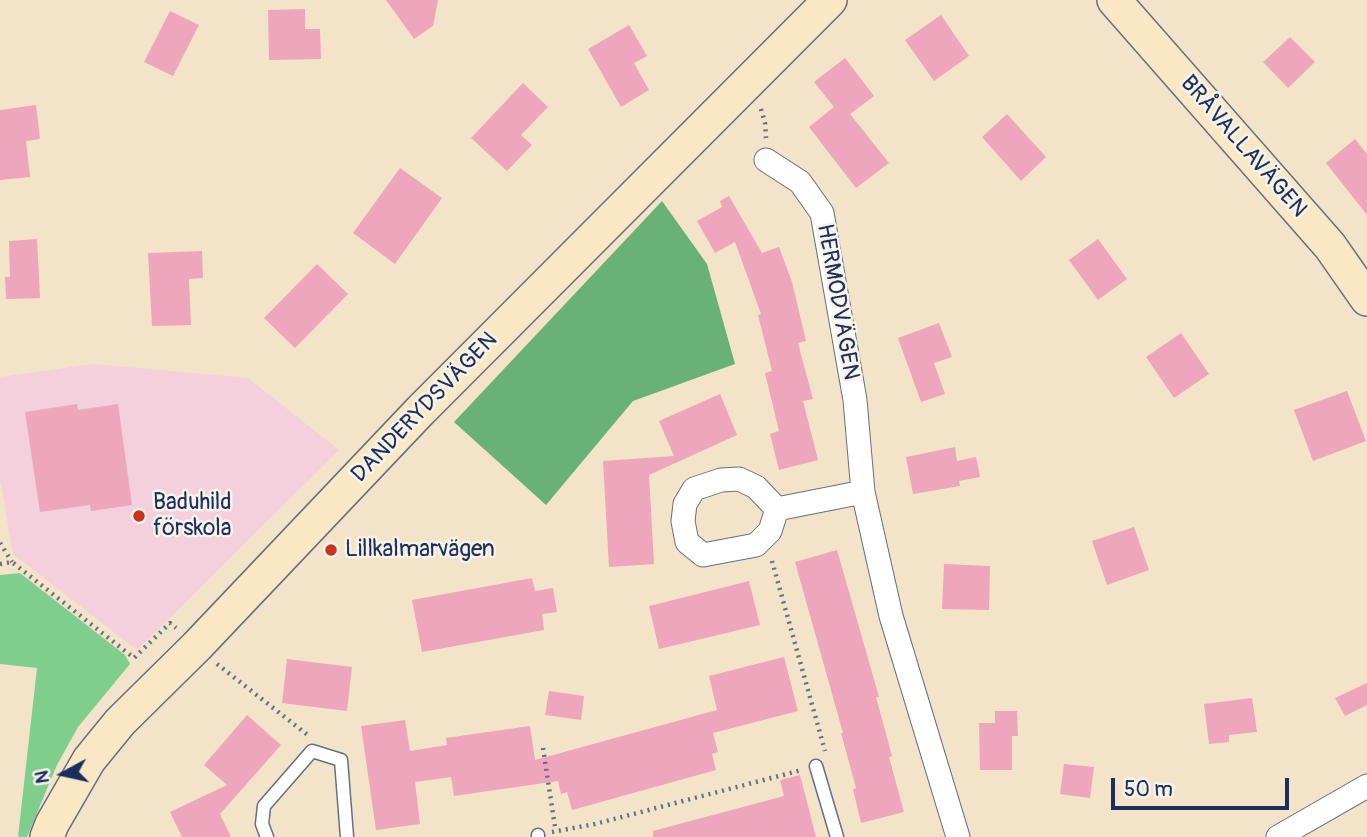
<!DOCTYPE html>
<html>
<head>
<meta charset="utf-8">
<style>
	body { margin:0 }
	#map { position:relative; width:1367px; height:837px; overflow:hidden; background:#f2e3c9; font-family:Pangolin,sans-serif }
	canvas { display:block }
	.north { position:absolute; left:28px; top:739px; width:70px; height:70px; -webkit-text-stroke:5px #f7f3e8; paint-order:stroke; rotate:262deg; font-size:19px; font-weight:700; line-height:28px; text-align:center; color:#1b2f5e }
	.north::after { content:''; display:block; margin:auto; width:24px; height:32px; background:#1b2f5e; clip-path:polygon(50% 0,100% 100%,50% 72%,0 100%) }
	.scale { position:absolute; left:1111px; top:778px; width:178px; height:32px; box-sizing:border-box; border:4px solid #1b2f5e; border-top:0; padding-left:9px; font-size:21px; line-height:24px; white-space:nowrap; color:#1b2f5e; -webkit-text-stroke:5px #f7f3e8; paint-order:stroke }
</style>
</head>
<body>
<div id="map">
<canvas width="1367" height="837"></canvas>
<div class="north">N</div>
<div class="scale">50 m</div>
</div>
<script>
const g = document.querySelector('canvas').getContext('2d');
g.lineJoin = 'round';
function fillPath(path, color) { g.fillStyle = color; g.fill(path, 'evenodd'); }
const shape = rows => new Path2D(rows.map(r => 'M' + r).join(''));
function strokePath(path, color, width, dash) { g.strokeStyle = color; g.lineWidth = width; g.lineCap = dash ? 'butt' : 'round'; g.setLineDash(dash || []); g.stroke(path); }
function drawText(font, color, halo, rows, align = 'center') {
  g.font = font + ' Pangolin,sans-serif'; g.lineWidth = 5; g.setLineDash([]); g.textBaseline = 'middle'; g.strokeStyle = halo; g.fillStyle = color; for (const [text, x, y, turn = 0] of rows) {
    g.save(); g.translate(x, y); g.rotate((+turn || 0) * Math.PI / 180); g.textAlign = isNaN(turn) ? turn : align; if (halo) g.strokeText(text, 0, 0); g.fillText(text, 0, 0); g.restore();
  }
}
const built = shape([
	[94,364,248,378,339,450,137,650,13,554,0,478,0,377]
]);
const green = shape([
	[20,573,125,655,130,664,78,727,57,765,27,837,18,837,37,668,0,664,0,575]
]);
const forest = shape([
	[662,201,707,264,735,364,633,401,546,505,454,422]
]);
const building = shape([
	[386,0,438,0,433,26,414,39],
	[305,9,305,29,320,29,321,59,269,60,268,10],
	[170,11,199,25,173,76,144,62],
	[941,15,969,56,934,81,905,40],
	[629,25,647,56,634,63,649,90,621,107,588,49],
	[1290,37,1315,62,1288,88,1263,62],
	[845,58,874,96,850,114,889,163,856,188,809,127,834,107,814,82],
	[523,83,548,107,521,135,532,145,507,171,471,138],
	[36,105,40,139,26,141,30,177,0,180,0,110],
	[1007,114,1046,157,1021,181,982,137],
	[1355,139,1367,154,1367,215,1326,163],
	[400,168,442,198,395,264,353,233],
	[729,196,762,253,779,247,792,282,806,341,798,343,813,399,803,401,818,460,779,470,770,434,779,431,765,373,772,371,758,315,761,314,735,242,715,253,697,221,722,207,720,201],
	[37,239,40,298,6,299,5,277,10,277,9,241],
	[1098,239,1127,279,1098,300,1069,260],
	[202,251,203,278,189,279,191,325,152,326,148,253],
	[317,264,348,294,295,348,264,318],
	[939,323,952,357,934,363,945,394,921,402,898,338],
	[1181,333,1209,374,1174,398,1146,357],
	[1347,391,1366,441,1313,461,1294,410],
	[720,394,737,435,649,475,654,564,609,567,603,461,674,456,659,421],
	[77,404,78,410,118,404,132,505,91,511,90,505,40,512,25,412],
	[955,447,957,461,976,457,980,477,959,481,960,486,913,494,906,457],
	[1134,527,1149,570,1107,585,1092,541],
	[837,550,879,697,876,697,892,756,889,757,904,812,861,823,853,789,856,788,841,733,843,733,795,562],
	[944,564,990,566,989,610,942,609],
	[532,578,535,591,553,588,557,612,542,614,544,630,422,652,412,600],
	[749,581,760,625,659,649,649,606],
	[784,657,798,711,713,733,718,752,712,754,716,770,572,810,567,792,561,794,558,781,454,796,451,777,415,782,420,824,376,830,361,726,405,720,410,751,447,745,446,738,530,726,535,760,717,710,709,676],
	[287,659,352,667,347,711,282,703],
	[1367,683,1367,705,1345,716,1335,698],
	[549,691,584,696,581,720,545,715],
	[1252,698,1257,732,1229,735,1229,742,1209,744,1204,704],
	[995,711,1017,711,1018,736,1012,736,1012,770,980,770,979,723,995,723],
	[247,715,281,745,220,814,231,837,182,837,170,812,227,785,204,765],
	[1064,764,1094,767,1090,798,1060,794],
	[800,775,816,837,653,837,653,831,784,796,780,780]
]);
const path = shape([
	[761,109,765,123,766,138],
	[0,543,12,562],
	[772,561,825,751],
	[0,564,12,562,134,658,170,623,176,628],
	[217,664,309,736],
	[543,748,555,827],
	[552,832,595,824,802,770]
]);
const lane = shape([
	[816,766,837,837],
	[538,835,538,837],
	[267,837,262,824,264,806,312,751,341,760,347,837]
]);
const street = shape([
	[766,160,800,182,822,213,855,400,863,492,891,616,958,837],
	[777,509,770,531,756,545,703,555,687,542,683,521,685,504,694,489,721,480,739,479,756,487,777,509,863,492],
	[1278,837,1367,786]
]);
const secondary = shape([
	[1114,0,1330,246,1367,299],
	[47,837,52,824,89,760,120,722,197,646,421,410,830,0]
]);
const markers = [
	[139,516,7,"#c8321e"],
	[331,550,7,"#c8321e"]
];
const streetNames = [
	["BRÅVALLAVÄGEN",1243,147,49],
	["HERMODVÄGEN",837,302,80],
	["DANDERYDSVÄGEN",425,408,-46]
];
const poiNames = [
	["Baduhild",153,503],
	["förskola",153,529],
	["Lillkalmarvägen",345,550]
];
fillPath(built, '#f4cfdc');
fillPath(green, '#80ce8e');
fillPath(forest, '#68b179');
fillPath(building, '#eea6bc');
strokePath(lane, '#666e83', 15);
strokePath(street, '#666e83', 25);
strokePath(secondary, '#666e83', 36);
strokePath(path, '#666e83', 4.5, [2, 5]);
strokePath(lane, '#fff', 12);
strokePath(street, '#fff', 23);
strokePath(secondary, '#fae7c3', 33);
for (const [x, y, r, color] of markers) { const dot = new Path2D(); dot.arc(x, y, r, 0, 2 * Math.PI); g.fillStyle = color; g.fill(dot); strokePath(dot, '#f7f3e8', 2.5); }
drawText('23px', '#1b2f5e', '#f7f3e8', streetNames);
drawText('23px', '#1b2f5e', '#f7f3e8', poiNames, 'left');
</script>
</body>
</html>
